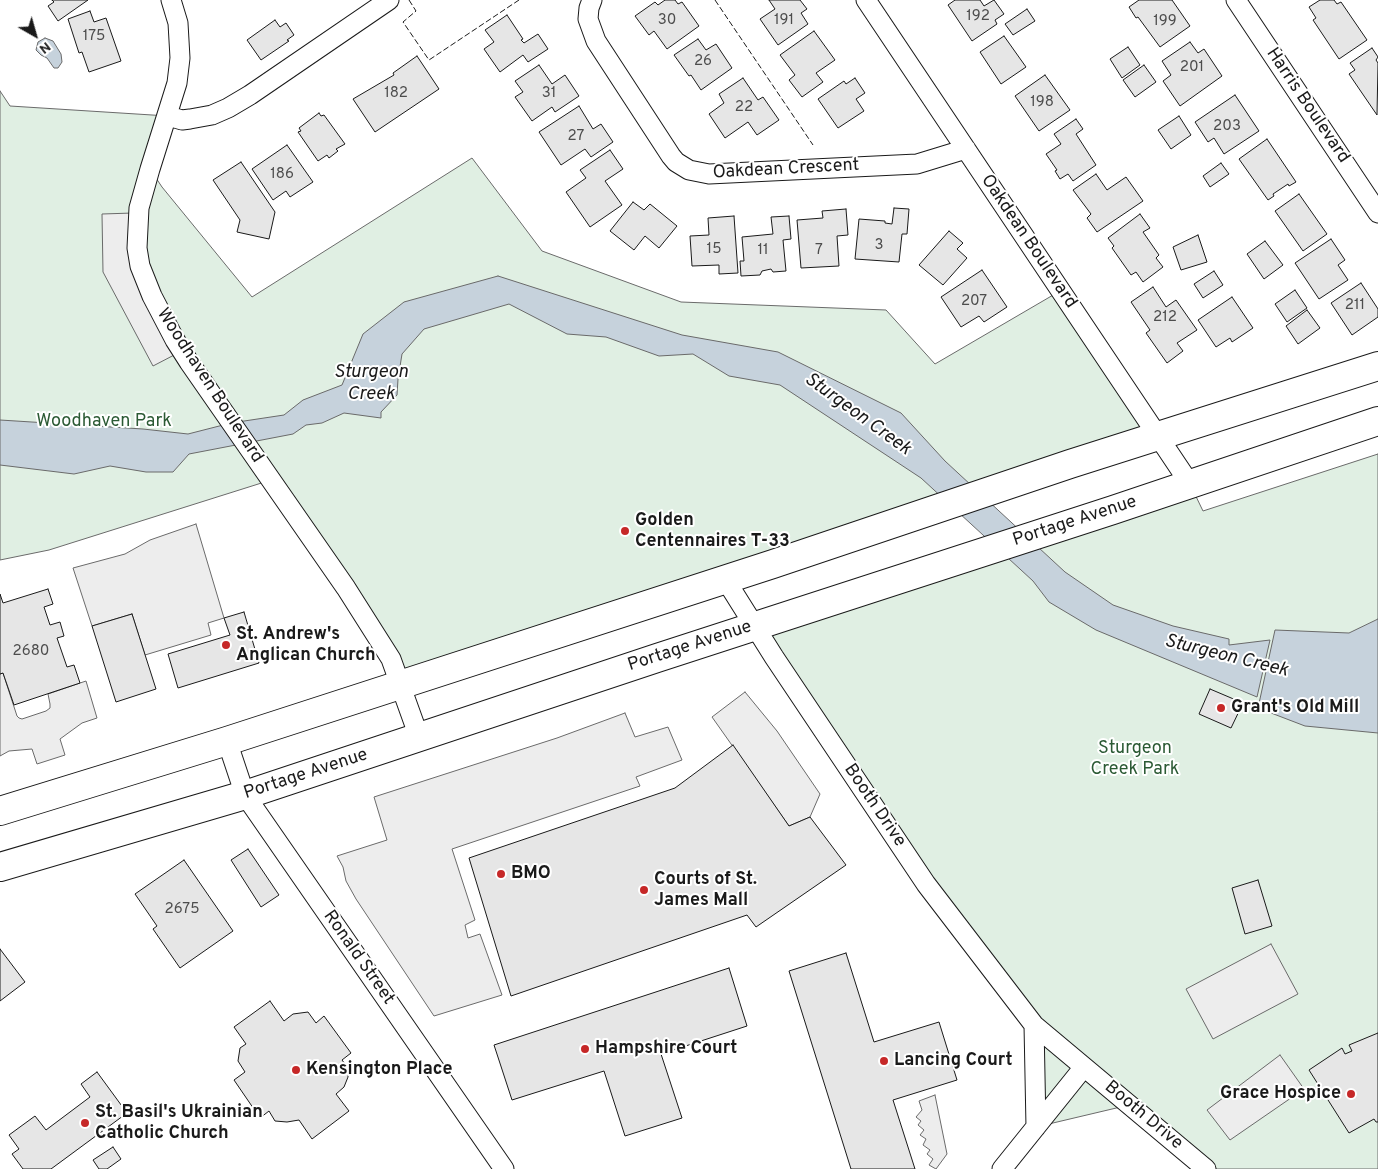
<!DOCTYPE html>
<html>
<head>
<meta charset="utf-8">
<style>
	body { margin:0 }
	#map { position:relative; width:1378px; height:1169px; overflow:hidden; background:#fff; font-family:Overpass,sans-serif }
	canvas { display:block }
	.north { position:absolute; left:10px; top:10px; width:50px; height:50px; -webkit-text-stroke:4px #fff; paint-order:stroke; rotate:142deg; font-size:14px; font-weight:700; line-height:20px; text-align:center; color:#1a1a1a }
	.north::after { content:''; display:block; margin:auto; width:18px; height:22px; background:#1a1a1a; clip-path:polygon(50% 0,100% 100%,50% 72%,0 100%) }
</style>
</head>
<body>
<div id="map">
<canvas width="1378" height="1169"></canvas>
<div class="north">N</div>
</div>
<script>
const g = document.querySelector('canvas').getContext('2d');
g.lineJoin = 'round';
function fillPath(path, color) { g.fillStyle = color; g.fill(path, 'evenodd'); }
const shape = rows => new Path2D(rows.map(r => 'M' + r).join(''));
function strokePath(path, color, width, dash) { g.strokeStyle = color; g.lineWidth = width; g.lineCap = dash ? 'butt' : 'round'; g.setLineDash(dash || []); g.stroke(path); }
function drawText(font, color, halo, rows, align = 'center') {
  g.font = font + ' Overpass,sans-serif'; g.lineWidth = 4; g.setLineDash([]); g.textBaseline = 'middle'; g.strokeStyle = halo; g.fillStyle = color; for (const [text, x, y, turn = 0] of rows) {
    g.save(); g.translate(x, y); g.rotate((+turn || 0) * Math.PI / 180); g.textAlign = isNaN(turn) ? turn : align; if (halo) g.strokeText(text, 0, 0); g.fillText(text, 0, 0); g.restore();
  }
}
const green = shape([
	[0,91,10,106,168,116,150,169,162,187,252,297,472,158,542,251,681,302,886,310,935,364,1060,291,1157,437,399,684,271,480,49,550,0,560,0,91],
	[1378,454,1378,1169,1206,1169,1129,1105,1036,1127,1033,1025,755,626,1190,484,1203,511,1378,454]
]);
const parking = shape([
	[133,213,178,353,153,366,103,272,102,214,133,213],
	[196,524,224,618,208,623,211,635,145,655,132,614,92,626,73,568,125,554,150,540,196,524],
	[3,673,17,716,19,718,22,719,46,711,50,708,50,704,48,694,86,681,97,718,82,723,60,739,65,755,37,764,32,749,9,751,0,756,0,674,3,673],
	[745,692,777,731,820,794,810,817,789,826,712,717,745,692],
	[625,713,635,737,668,727,682,760,636,777,640,786,452,849,475,920,465,925,468,938,480,934,502,995,434,1016,356,899,346,881,343,867,337,856,387,840,374,797,557,738,625,713],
	[1271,944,1298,994,1213,1039,1186,989,1271,944],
	[1280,1055,1304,1089,1230,1140,1207,1110,1280,1055],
	[935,1095,947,1154,936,1169,929,1165,933,1159,927,1154,930,1150,923,1145,926,1139,920,1135,924,1130,918,1125,921,1121,916,1117,922,1110,919,1101,935,1095]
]);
const water = shape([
	[45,38,53,41,61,54,62,62,58,68,54,68,47,58,41,55,36,50,38,42,45,38],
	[498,276,682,335,778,352,901,413,945,461,1065,572,1113,605,1173,626,1229,639,1229,645,1270,640,1257,697,1096,630,1049,602,1033,581,921,478,780,385,729,376,693,354,659,356,606,337,567,334,509,304,424,329,402,354,398,379,397,395,381,412,381,418,344,413,322,423,306,425,293,434,189,454,173,472,146,472,110,466,74,474,0,465,0,420,143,429,188,434,231,423,284,415,303,400,342,385,363,334,404,302,498,276],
	[1378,619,1378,733,1305,726,1258,708,1275,630,1349,633,1378,619]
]);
const building = shape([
	[52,0,88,0,58,21,48,6,54,2,52,0],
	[665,0,675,0,678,4,682,2,699,26,667,49,654,31,649,35,635,16,655,2,658,5,665,0],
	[769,0,800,0,807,9,801,13,808,24,778,45,760,19,775,9,769,0],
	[955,0,980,0,984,6,994,0,1004,14,995,20,997,24,972,41,948,5,955,0],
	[1139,0,1172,0,1190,26,1160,47,1138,17,1136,18,1129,7,1139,0],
	[1320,0,1334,0,1337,4,1341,2,1367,40,1339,59,1313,20,1316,18,1309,7,1320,0],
	[1027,9,1035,21,1013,35,1005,24,1027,9],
	[90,11,94,22,106,18,121,61,89,72,82,52,79,53,68,19,90,11],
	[507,15,523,39,521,40,524,43,538,34,548,49,528,62,523,55,500,72,484,49,494,42,485,30,507,15],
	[275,20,280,27,286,23,294,35,287,40,289,41,261,60,247,40,275,20],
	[814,31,835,60,816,73,823,82,802,97,789,80,795,75,780,55,814,31],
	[1004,36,1026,67,1001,84,980,52,1004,36],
	[698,39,706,50,716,44,732,68,701,90,691,75,689,76,674,55,698,39],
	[1190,42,1198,53,1204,49,1222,76,1180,106,1163,81,1171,75,1162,61,1190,42],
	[1128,47,1140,65,1122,78,1110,59,1128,47],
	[1372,48,1378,57,1376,60,1378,63,1377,115,1349,74,1355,70,1350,63,1372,48],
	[417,56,439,89,375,132,353,99,394,75,393,73,417,56],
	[539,65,552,84,565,75,579,96,555,112,552,107,532,121,515,97,523,92,515,81,539,65],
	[1144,65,1156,82,1135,97,1123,80,1144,65],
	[1045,75,1070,110,1039,131,1015,96,1045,75],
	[743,78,758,100,763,97,779,120,757,135,748,122,725,138,709,114,724,103,719,94,743,78],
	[855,78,865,93,856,99,864,111,838,128,818,99,844,81,846,84,855,78],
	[1235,95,1259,131,1224,154,1214,138,1208,142,1195,122,1235,95],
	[579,106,593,129,601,124,613,142,591,157,585,149,561,165,539,132,579,106],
	[319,113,321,116,324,115,345,144,336,149,338,151,329,158,327,155,318,161,298,132,301,131,299,128,319,113],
	[1179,116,1191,135,1171,149,1158,130,1179,116],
	[1076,119,1083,129,1076,134,1096,165,1073,181,1068,174,1060,179,1055,171,1057,170,1046,154,1061,144,1054,134,1076,119],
	[1267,139,1296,182,1289,186,1288,184,1273,194,1274,196,1268,200,1239,159,1267,139],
	[287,145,313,182,290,197,286,191,273,200,252,169,287,145],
	[610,150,623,169,605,181,622,205,590,227,566,192,586,178,580,170,610,150],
	[241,162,275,212,269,239,237,232,240,220,213,180,241,162],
	[1221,163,1229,174,1210,187,1203,176,1221,163],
	[1096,174,1107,190,1126,177,1143,201,1097,232,1087,218,1091,214,1073,190,1096,174],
	[1299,194,1327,234,1303,251,1275,211,1299,194],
	[633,202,644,210,650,204,677,226,659,248,645,236,634,250,610,231,633,202],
	[894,208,909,209,907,234,902,234,899,262,855,259,859,219,885,221,885,223,892,224,894,208],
	[846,209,848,235,837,236,839,266,801,268,797,220,823,218,822,211,846,209],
	[1140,214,1150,228,1143,232,1159,255,1156,258,1163,267,1143,282,1136,272,1131,275,1112,248,1114,246,1108,238,1140,214],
	[734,216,738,273,719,274,719,265,692,266,690,236,709,235,708,218,734,216],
	[789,216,791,239,783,240,786,271,773,272,771,269,762,271,760,275,741,276,740,261,744,261,742,237,773,234,771,217,789,216],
	[949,231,963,243,957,249,967,258,943,285,919,265,949,231],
	[1198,235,1207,262,1181,270,1173,247,1198,235],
	[1331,239,1345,260,1338,265,1348,280,1319,299,1295,263,1331,239],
	[1265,241,1283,265,1264,279,1247,254,1265,241],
	[982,270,1007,307,984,322,979,316,961,327,941,297,982,270],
	[1214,271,1223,285,1203,298,1194,284,1214,271],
	[1361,283,1378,309,1378,317,1352,335,1331,303,1361,283],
	[1153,287,1166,307,1176,300,1197,330,1177,343,1183,351,1167,363,1146,333,1150,330,1131,302,1153,287],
	[1295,290,1307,308,1287,322,1275,304,1295,290],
	[1232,297,1253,328,1232,342,1230,338,1216,347,1198,320,1232,297],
	[1307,310,1320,328,1298,344,1286,326,1307,310],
	[48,589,53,604,44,607,50,625,60,622,64,636,57,638,67,667,74,665,80,683,14,705,3,673,0,674,0,594,3,603,48,589],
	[244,612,259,663,178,688,168,654,230,635,224,618,244,612],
	[132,614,156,689,116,702,92,626,132,614],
	[1210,689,1243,703,1231,728,1199,714,1210,689],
	[733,745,789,826,810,817,846,865,756,927,747,915,511,996,469,858,675,788,733,745],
	[248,849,279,895,261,907,231,860,248,849],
	[184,860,233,931,180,968,153,929,157,926,135,894,184,860],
	[1258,880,1272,926,1245,934,1232,888,1258,880],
	[0,949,25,982,0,1001,0,949],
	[846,953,874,1042,939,1022,957,1080,893,1100,915,1169,851,1169,789,971,846,953],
	[729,968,747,1026,661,1054,682,1118,625,1136,604,1071,512,1100,494,1045,729,968],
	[270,1001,284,1021,293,1014,308,1012,316,1023,324,1016,351,1053,342,1060,348,1068,348,1077,344,1087,336,1094,349,1111,312,1139,299,1120,287,1122,275,1121,269,1111,260,1118,234,1080,245,1072,238,1061,240,1048,246,1044,234,1027,270,1001],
	[1378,1033,1378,1122,1376,1122,1374,1119,1349,1133,1309,1070,1342,1048,1345,1054,1352,1051,1349,1045,1378,1033],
	[97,1072,127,1113,51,1169,23,1169,12,1154,19,1149,9,1135,35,1116,46,1130,90,1097,81,1084,97,1072],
	[113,1147,121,1159,107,1169,99,1169,93,1160,113,1147]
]);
const minor = shape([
	[171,0,178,23,180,58,177,83,150,169,139,208,137,248,140,266,152,296,175,340,189,362,346,588,391,659,419,737],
	[592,0,589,8,588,19,596,41,671,156,676,162,689,170,709,174,917,164,966,149],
	[866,0,1190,484],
	[1236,0,1378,213],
	[168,116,182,120,190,119,212,115,228,108,250,95,389,0],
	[725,579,774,657,926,884,1034,1025,1206,1169],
	[227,741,245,795,504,1169],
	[1034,1025,1036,1127],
	[1002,1169,1084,1067]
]);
const trunk = shape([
	[0,811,227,741,773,564,1070,464,1378,366],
	[0,867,245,795,657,658,1113,510,1378,421]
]);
const fence = shape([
	[409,0,416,11,403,22,429,60,519,0],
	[715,0,813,145]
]);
const markers = [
	[625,531,5,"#c62828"],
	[226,645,5,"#c62828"],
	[1221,708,5,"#c62828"],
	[501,874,5,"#c62828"],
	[644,890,5,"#c62828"],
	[585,1049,5,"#c62828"],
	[884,1061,5,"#c62828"],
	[296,1070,5,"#c62828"],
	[1351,1094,5,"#c62828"],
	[85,1123,5,"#c62828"]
];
const numberNames = [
	["192",978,17],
	["30",667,21],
	["191",784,21],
	["199",1165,22],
	["175",94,37],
	["26",703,62],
	["201",1192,68],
	["182",396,94],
	["31",549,94],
	["198",1042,103],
	["22",744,108],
	["203",1227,127],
	["27",576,137],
	["186",282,175],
	["3",879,246],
	["15",714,250],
	["11",763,251],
	["7",819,251],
	["207",974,302],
	["211",1355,306],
	["212",1165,318],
	["2680",31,652],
	["2675",182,910]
];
const streetNames = [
	["Harris Boulevard",1307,106,56],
	["Oakdean Crescent",786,170,-3],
	["Oakdean Boulevard",1028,242,56],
	["Woodhaven Boulevard",209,386,57],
	["Portage Avenue",1075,522,-18],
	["Portage Avenue",690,647,-18],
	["Portage Avenue",306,775,-18],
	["Booth Drive",874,806,56],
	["Ronald Street",358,958,55],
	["Booth Drive",1143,1116,40]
];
const parkNames = [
	["Woodhaven Park",104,422],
	["Sturgeon",1135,749],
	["Creek Park",1135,770]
];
const poiNames = [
	["Golden",635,521],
	["Centennaires T-33",635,542],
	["St. Andrew's",236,635],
	["Anglican Church",236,656],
	["Grant's Old Mill",1231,708],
	["BMO",511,874],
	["Courts of St.",654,880],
	["James Mall",654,901],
	["Hampshire Court",595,1049],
	["Lancing Court",894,1061],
	["Kensington Place",306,1070],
	["Grace Hospice",1341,1094,"right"],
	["St. Basil's Ukrainian",95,1113],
	["Catholic Church",95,1134]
];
const waterNames = [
	["Sturgeon",371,373],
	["Creek",371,395],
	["Sturgeon Creek",857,415,36],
	["Sturgeon Creek",1226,657,14]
];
fillPath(green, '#e0efe3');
strokePath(green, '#6a6a6a', 1);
fillPath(parking, '#ededed');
strokePath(parking, '#6a6a6a', 1);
fillPath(water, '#c6d2dc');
strokePath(water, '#6a6a6a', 1);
fillPath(building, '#e6e6e6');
strokePath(building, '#1a1a1a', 1);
strokePath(minor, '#1a1a1a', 21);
strokePath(trunk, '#1a1a1a', 30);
strokePath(minor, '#fff', 19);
strokePath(trunk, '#fff', 28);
strokePath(fence, '#1a1a1a', 1, [6, 2.5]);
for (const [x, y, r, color] of markers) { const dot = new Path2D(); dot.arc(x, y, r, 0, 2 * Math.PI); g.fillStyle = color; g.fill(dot); strokePath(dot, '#fff', 2); }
drawText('15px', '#4d4d4d', null, numberNames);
drawText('18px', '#1a1a1a', '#fff', streetNames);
drawText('18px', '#2b5a34', '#fff', parkNames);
drawText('bold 18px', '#1a1a1a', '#fff', poiNames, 'left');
drawText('italic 19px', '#1a1a1a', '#fff', waterNames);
</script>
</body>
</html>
